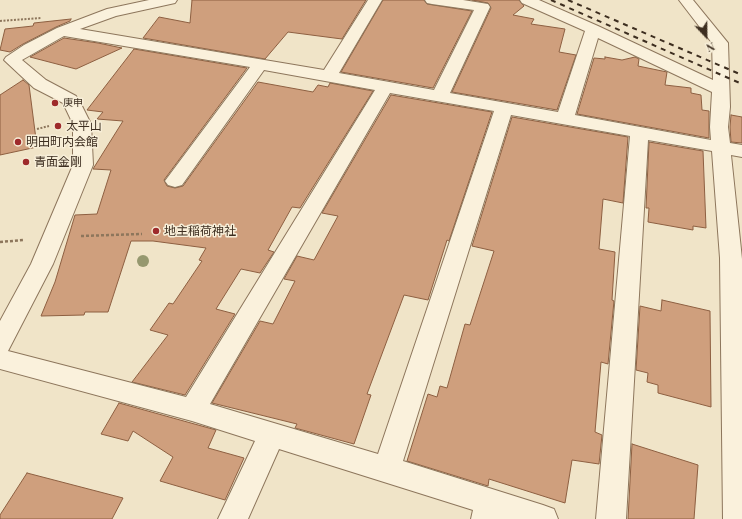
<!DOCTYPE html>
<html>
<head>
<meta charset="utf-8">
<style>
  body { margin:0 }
  #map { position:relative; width:742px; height:519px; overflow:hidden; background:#f0e4c8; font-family:"Playfair Display",serif }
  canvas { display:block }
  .north { position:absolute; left:686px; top:16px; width:40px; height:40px; -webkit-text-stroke:3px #f7eed8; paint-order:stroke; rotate:158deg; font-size:11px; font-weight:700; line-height:16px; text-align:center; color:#3d2e20 }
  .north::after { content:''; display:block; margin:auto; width:14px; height:18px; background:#3d2e20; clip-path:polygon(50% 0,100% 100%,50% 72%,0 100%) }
</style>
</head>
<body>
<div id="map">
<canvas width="742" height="519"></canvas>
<div class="north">N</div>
</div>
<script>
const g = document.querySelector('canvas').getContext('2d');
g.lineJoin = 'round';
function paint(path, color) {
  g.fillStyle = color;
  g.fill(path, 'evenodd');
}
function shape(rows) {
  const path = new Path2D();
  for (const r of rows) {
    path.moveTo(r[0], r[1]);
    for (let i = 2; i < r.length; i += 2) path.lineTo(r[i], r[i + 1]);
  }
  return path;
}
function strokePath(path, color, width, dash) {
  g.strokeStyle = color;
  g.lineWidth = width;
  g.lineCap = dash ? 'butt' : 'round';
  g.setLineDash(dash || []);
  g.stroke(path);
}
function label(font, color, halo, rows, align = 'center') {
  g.font = font + ' "Playfair Display","Noto Sans JP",serif';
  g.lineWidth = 3;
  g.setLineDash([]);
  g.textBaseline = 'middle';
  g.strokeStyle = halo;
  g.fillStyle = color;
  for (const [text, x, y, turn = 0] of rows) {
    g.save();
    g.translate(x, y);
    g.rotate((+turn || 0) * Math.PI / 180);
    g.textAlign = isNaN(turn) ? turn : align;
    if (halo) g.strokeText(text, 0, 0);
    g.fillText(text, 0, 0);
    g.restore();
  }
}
const building = shape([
  [192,0,366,0,342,39,288,32,265,59,143,38,159,17,190,23,192,0],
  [383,0,424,0,427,4,472,11,433,88,341,72,383,0],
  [472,0,519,0,524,6,513,15,534,19,531,24,565,29,559,52,576,55,557,110,452,92,491,8,488,3,472,0],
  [71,19,70,21,56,27,23,44,10,52,0,50,5,29,33,26,34,23,71,19],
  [64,38,98,43,122,48,76,69,30,57,64,38],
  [134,49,247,68,164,180,167,186,175,188,183,186,258,82,313,92,318,85,328,87,330,83,373,91,300,208,292,207,268,250,274,252,260,273,241,269,216,309,235,314,185,395,132,382,168,335,150,330,169,303,173,304,202,261,199,260,206,248,153,241,131,241,108,312,85,312,84,315,41,316,55,282,75,215,97,214,111,170,93,169,123,121,97,119,103,112,87,110,134,49],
  [605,57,622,60,635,57,639,59,638,66,667,72,665,85,691,88,691,93,701,95,702,110,709,111,709,138,577,114,594,58,605,59,605,57],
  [23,80,29,85,37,147,0,155,0,95,23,80],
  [391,95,492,112,449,241,447,240,428,300,404,295,367,394,371,395,354,444,295,428,297,424,212,403,260,321,273,324,295,281,284,279,297,256,314,260,338,216,322,213,391,95],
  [731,115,742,117,742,143,731,142,730,127,731,115],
  [512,117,628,137,623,203,603,199,599,249,615,252,612,300,614,301,608,364,601,362,595,432,602,435,599,464,572,460,565,503,489,479,488,486,407,461,428,394,437,397,440,386,447,388,465,324,470,325,494,251,472,246,512,117],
  [649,142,703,151,706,228,693,226,693,230,648,222,649,208,646,208,649,142],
  [662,300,710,311,711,407,658,393,658,385,647,382,648,373,636,370,640,306,661,311,662,300],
  [119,403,216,430,208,448,244,458,225,500,160,481,173,457,133,431,128,441,101,434,119,403],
  [632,444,698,465,694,519,628,519,632,444],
  [27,473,123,498,112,519,0,519,0,515,27,473]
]);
const pathFar1 = shape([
  [0,21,41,18],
  [37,129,49,126]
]);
const path = shape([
  [81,236,142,234],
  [0,242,24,240]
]);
const minor = shape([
  [149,0,177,0,175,3,116,16,80,29,324,70,368,0,382,0,339,73,434,90,474,10,432,4,427,3,425,0,463,0,488,4,490,7,450,93,558,112,585,31,522,3,520,0,539,0,598,26,713,80,712,43,679,0,693,0,728,43,730,107,728,127,730,143,742,145,742,157,731,155,742,259,742,519,723,519,720,258,712,151,648,140,626,519,596,519,630,136,511,115,403,461,543,505,554,509,558,519,471,519,473,510,279,449,248,519,218,519,255,441,192,421,0,369,0,321,31,264,73,165,73,124,63,103,34,88,4,60,6,57,24,45,57,28,107,9,149,0],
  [64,36,250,67,165,181,168,185,175,187,182,185,264,70,375,90,186,397,8,351,53,264,93,165,91,124,79,100,76,96,46,80,22,60,64,36],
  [598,38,712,92,710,127,711,140,575,115,598,38],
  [390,93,494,111,378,454,210,404,390,93]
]);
const rail = shape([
  [551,0,742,84],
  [568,0,742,75]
]);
const trees = [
  [143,261]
];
const markers = [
  [55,103,4,"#9e2a2b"],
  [58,126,4,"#9e2a2b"],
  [18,142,4,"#9e2a2b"],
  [26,162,4,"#9e2a2b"],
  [156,231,4,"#9e2a2b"]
];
const farPoinames = [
  ["庚申",63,103]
];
const poiNames = [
  ["太平山",66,126],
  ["明田町内会館",26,142],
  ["青面金剛",34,162],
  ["地主稲荷神社",164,231]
];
paint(building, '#cf9f7d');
strokePath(building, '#8d5f41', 1);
strokePath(minor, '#8d765c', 2);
strokePath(pathFar1, '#8d765c', 2, [2, 1.5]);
strokePath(path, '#8d765c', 2.5, [3, 2]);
paint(minor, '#faf1dc');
strokePath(rail, '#3d2e20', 2, [5, 5]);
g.fillStyle = '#96986f';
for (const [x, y] of trees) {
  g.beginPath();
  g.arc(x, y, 6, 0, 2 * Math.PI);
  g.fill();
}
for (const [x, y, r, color] of markers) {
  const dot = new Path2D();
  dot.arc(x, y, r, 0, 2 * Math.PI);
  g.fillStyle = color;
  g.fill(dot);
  strokePath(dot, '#f7eed8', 1.5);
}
label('10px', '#3d2e20', '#f7eed8', farPoinames, 'left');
label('12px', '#3d2e20', '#f7eed8', poiNames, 'left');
</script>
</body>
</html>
